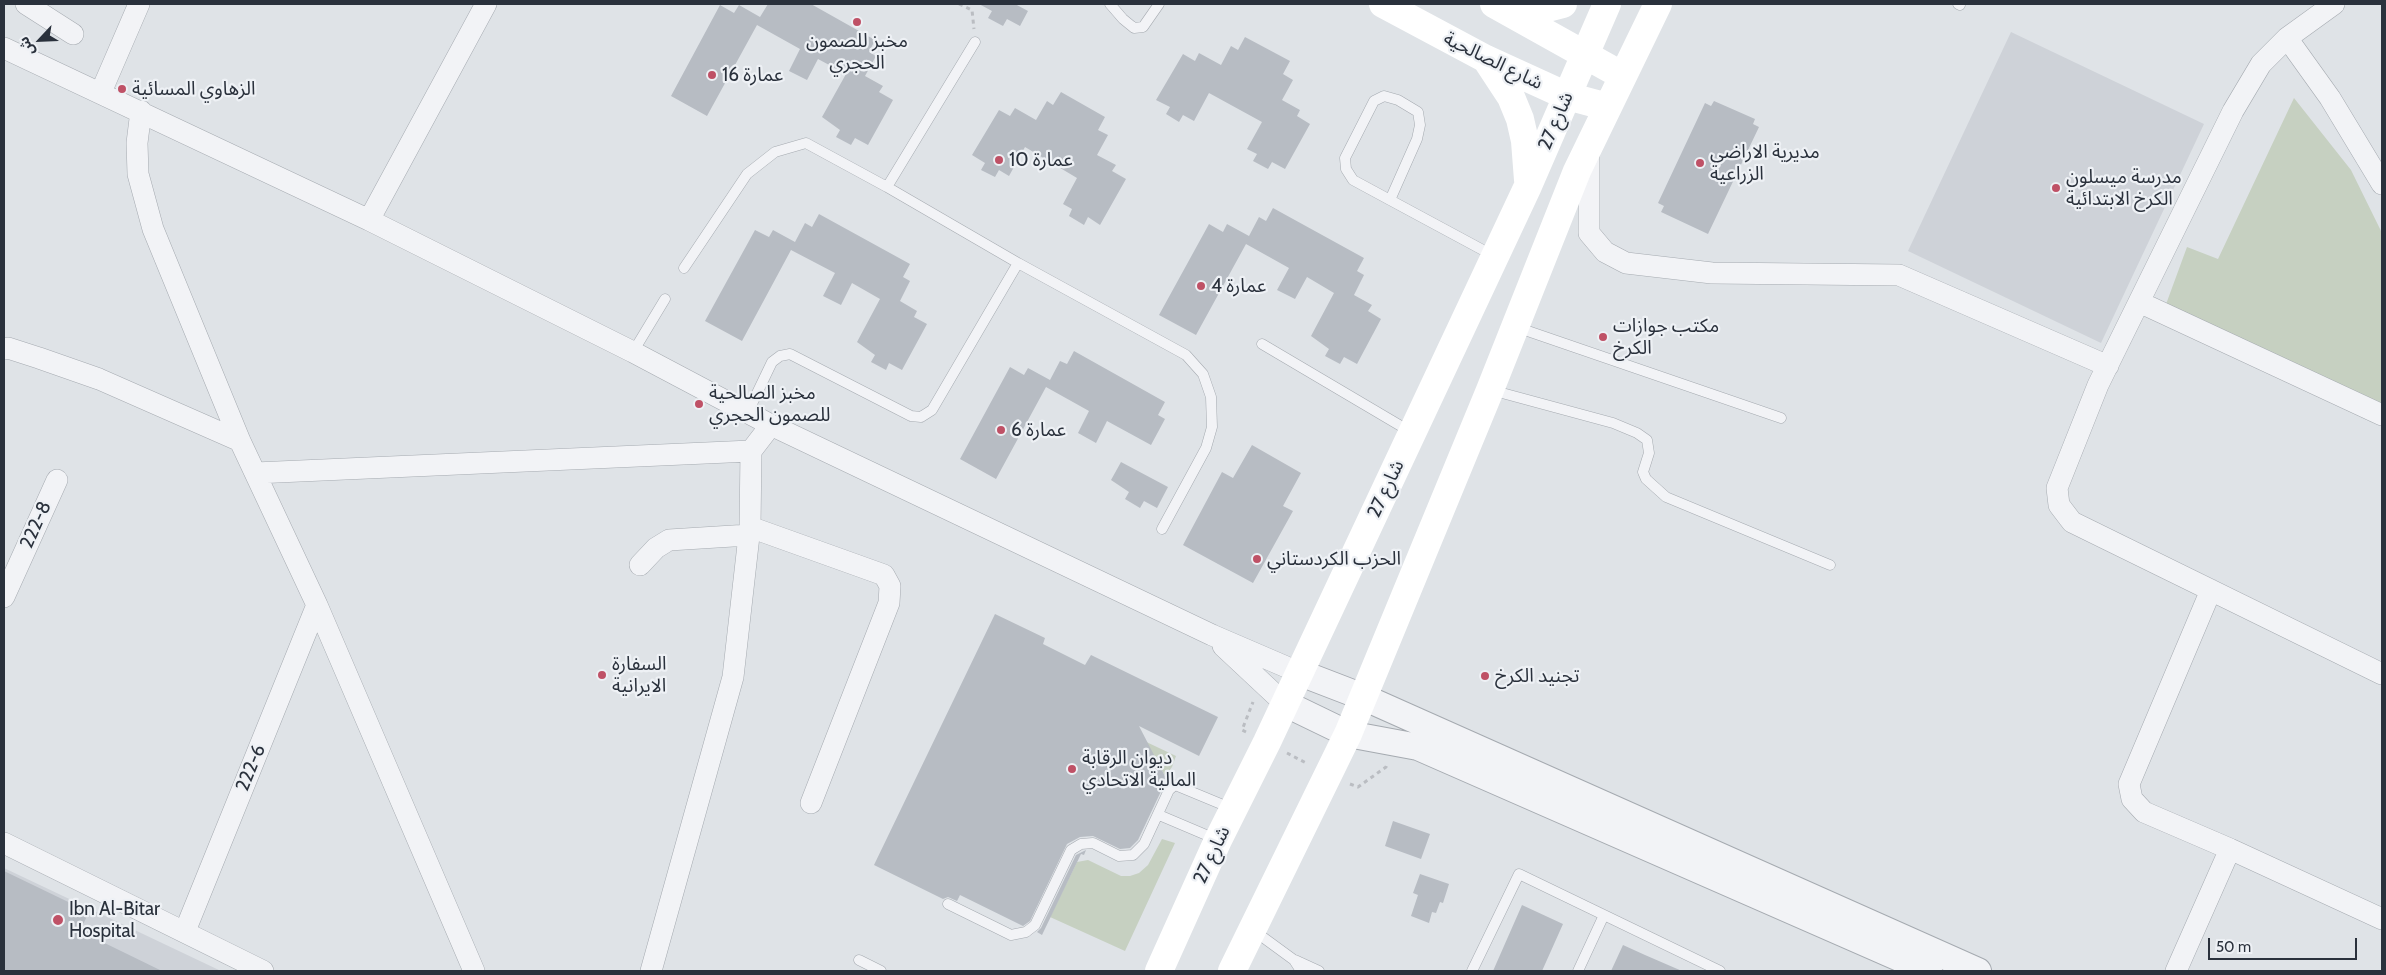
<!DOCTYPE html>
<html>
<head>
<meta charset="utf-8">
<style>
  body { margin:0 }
  #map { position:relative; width:2386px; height:975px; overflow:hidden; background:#dfe3e7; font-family:Cabin,"Noto Sans Arabic",sans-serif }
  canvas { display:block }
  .frame { position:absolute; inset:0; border:5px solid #2a313c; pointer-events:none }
  .north { position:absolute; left:15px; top:15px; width:50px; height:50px; -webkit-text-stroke:4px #eef1f5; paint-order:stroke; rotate:245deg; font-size:14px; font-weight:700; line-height:20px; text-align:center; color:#2a313c }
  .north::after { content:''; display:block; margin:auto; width:18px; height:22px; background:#2a313c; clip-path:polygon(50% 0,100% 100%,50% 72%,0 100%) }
  .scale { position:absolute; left:2208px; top:938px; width:149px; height:22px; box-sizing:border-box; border:2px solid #2a313c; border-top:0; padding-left:6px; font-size:15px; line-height:18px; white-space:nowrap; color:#2a313c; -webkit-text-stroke:4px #eef1f5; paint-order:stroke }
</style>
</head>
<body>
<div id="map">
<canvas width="2386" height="975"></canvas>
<div class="frame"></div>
<div class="north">ش</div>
<div class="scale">50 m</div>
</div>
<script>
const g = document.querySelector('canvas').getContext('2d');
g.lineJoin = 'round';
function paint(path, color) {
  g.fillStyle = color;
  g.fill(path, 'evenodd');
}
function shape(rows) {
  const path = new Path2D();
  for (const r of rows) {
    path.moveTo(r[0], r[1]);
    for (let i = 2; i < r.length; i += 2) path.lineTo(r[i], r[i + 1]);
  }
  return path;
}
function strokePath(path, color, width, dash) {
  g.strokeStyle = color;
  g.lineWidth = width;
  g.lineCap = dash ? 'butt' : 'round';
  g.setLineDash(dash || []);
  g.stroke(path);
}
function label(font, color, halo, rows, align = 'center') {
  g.font = font + ' Cabin,"Noto Sans Arabic",sans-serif';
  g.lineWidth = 4.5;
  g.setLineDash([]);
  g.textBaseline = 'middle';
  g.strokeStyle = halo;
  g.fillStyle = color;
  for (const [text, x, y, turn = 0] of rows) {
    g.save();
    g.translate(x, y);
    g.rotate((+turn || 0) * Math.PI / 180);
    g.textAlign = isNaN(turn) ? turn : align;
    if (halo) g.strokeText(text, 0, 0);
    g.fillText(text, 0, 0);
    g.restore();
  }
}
const built = shape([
  [2011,32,2204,124,2101,343,1908,251],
  [4,868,221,971,4,971]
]);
const green = shape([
  [2294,98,2351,170,2382,233,2382,407,2165,307,2187,247,2218,259],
  [1140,739,1176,756,1172,767,1165,776,1158,763,1145,751],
  [1162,839,1175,843,1125,951,1050,917,1077,862,1088,860,1121,876,1130,876,1139,873,1148,865]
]);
const building = shape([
  [768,4,811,4,875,40,869,52,876,56,865,76,883,86,879,92,893,100,868,145,855,138,851,145,836,137,840,130,822,117,846,74,818,59,807,80,789,71,800,49,757,25,707,116,671,96,720,5,734,13,739,5,760,17],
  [979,4,1015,4,1028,11,1020,26,1007,19,1003,26,988,18,992,11],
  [1245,37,1290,61,1283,74,1293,80,1282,100,1300,110,1297,116,1310,124,1285,169,1272,162,1268,169,1253,161,1257,154,1247,149,1262,122,1209,93,1194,121,1183,115,1179,122,1166,114,1170,107,1156,100,1183,54,1195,61,1199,53,1221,65,1231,46,1238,50],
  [1061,92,1105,117,1098,130,1108,135,1097,155,1116,165,1112,171,1126,179,1100,225,1088,217,1084,225,1069,216,1072,209,1063,204,1077,178,1025,147,1009,176,999,170,995,177,981,170,985,163,972,155,999,110,1010,116,1015,108,1036,120,1047,101,1053,105],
  [1714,101,1755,119,1753,124,1759,127,1708,234,1661,212,1664,206,1658,203,1705,103,1711,106],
  [1273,208,1364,258,1357,271,1364,275,1354,295,1372,305,1368,311,1381,319,1357,364,1344,357,1340,364,1325,356,1329,349,1311,336,1334,293,1307,277,1295,299,1277,290,1289,268,1246,244,1196,335,1159,315,1209,224,1223,232,1227,224,1249,236,1259,217,1266,221],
  [819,214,910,264,903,277,910,281,900,301,917,311,914,317,927,324,902,370,889,363,886,370,871,362,875,355,857,342,880,299,852,283,841,305,823,296,835,273,791,250,742,341,705,321,755,230,769,237,773,230,795,242,805,223,812,227],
  [1074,351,1165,402,1158,415,1165,419,1151,445,1107,421,1096,443,1078,433,1089,411,1046,387,996,479,960,459,1010,367,1024,375,1028,368,1050,380,1060,361,1067,364],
  [1252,445,1301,473,1283,506,1293,511,1253,583,1183,545,1222,472,1233,478],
  [1121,462,1168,487,1157,508,1144,501,1140,508,1125,499,1129,492,1111,480],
  [995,614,1045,638,1043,644,1085,665,1091,655,1218,717,1199,756,1139,726,1168,782,1163,787,1138,840,1130,848,1120,849,1093,836,1080,837,1067,844,1030,921,1023,926,960,895,957,901,948,897,943,899,874,865],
  [1393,821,1430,834,1421,859,1385,846],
  [1086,850,1084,855,1081,854,1042,935,1037,932,1041,928,1076,855],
  [4,871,89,912,80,931,162,971,4,971],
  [1420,874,1449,884,1443,903,1440,902,1436,913,1432,912,1429,923,1411,916,1418,895,1413,893],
  [1522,905,1563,924,1542,971,1493,971],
  [1623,945,1645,955,1682,971,1611,971]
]);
const path = shape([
  [959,4,972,10,974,29],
  [1246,732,1242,730,1253,702],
  [1287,753,1308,764],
  [1350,784,1358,787,1386,767,1387,764]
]);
const service = shape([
  [1110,4,1123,19,1134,28,1143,27,1159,4],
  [1958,4,1960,5],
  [887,187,975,42],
  [1390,200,1417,139,1420,125,1418,112,1398,100,1384,96,1374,101,1345,158,1346,169,1353,180,1390,200,1494,256],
  [684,268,747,174,775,152,806,143,887,187,1018,263,1186,355,1203,374,1211,397,1212,427,1206,448,1162,529],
  [1516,327,1781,418],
  [1262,344,1411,432],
  [633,352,665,299],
  [1491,390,1613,423,1637,433,1647,440,1649,453,1643,472,1646,479,1666,497,1830,565],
  [748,412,772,362,780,356,790,354,911,416,921,417,932,410,1018,263],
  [1159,815,1218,840],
  [948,904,1011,935,1026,932,1035,925,1071,850,1081,844,1093,843,1119,856,1133,855,1144,844,1169,790,1175,785,1233,809],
  [1253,930,1294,960,1301,971],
  [859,960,881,971],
  [1295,960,1319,971],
  [1472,971,1519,874,1720,971],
  [1578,971,1604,915]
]);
const minor = shape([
  [26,4,73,34],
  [2334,4,2287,38,2261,64,2233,111,2098,385,2057,488,2059,505,2072,522,2382,674],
  [2287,38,2330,98,2382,184],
  [4,48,369,220,633,352,771,425,1212,635,1298,672],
  [101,92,139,4],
  [141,111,137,143,138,174,153,229,240,441,317,605,474,971],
  [1589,151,1589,233,1605,252,1626,263,1712,273,1899,275,2108,366],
  [369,220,486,4],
  [2139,302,2382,415],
  [4,349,8,348,39,358,99,379,240,441],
  [255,473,751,451,771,425],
  [750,527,884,575,890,586,889,603,811,803],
  [640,565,656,548,669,540,749,535],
  [2211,590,2129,784,2132,799,2144,812,2230,849,2382,919],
  [4,597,57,480],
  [1223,646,1284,703],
  [4,843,263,971],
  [185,931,317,605],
  [651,971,733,677,750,527,751,451],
  [2176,971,2230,849]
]);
const tertiary = shape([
  [1298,672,1363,697,1978,971],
  [1284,703,1348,734,1418,747,1929,971]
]);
const secondary = shape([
  [1383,4,1486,59,1567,96,1608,107],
  [1494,4,1623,76],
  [1512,14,1536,11,1563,4],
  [1486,59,1511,97,1520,119,1525,141,1528,180],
  [1159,971,1218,840,1267,742,1528,186,1607,4],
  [1232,971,1348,734,1490,390,1577,171,1658,4]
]);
const markers = [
  [857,22,5,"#bf5166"],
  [712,75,5,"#bf5166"],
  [122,89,5,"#bf5166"],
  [999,160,5,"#bf5166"],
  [1700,163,5,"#bf5166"],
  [2056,188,5,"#bf5166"],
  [1201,286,5,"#bf5166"],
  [1603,337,5,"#bf5166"],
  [699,404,5,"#bf5166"],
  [1001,430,5,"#bf5166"],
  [1257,559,5,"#bf5166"],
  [602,675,5,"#bf5166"],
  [1485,676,5,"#bf5166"],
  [1072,769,5,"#bf5166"],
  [58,920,6,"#bf5166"]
];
const poiNames = [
  ["مخبز للصمون",857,41,"center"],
  ["الحجري",857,63,"center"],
  ["عمارة 16",722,75],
  ["الزهاوي المسائية",132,89],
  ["مديرية الاراضي",1710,152],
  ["الزراعية",1710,174],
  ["عمارة 10",1009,160],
  ["مدرسة ميسلون",2066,177],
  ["الكرخ الابتدائية",2066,199],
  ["عمارة 4",1211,286],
  ["مكتب جوازات",1613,326],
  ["الكرخ",1613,348],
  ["مخبز الصالحية",709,393],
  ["للصمون الحجري",709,415],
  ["عمارة 6",1011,430],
  ["الحزب الكردستاني",1267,559],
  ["السفارة",612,664],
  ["الايرانية",612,686],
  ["تجنيد الكرخ",1495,676],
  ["ديوان الرقابة",1082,758],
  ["المالية الاتحادي",1082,780],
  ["Ibn Al-Bitar",69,909],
  ["Hospital",69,931]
];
const streetNames = [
  ["شارع الصالحية",1493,61,26],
  ["شارع 27",1556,121,-67],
  ["شارع 27",1386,489,-65],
  ["222-8",36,525,-66],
  ["222-6",251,768,-68],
  ["شارع 27",1212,855,-65]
];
paint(built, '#ced2d8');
paint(green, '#c6d0c1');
paint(building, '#b7bcc3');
strokePath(service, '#a5aab0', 11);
strokePath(minor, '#a5aab0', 22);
strokePath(tertiary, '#a5aab0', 28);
strokePath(path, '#babdc2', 3, [4, 4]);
strokePath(service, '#f2f3f6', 10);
strokePath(minor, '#f2f3f6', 21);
strokePath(tertiary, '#f2f3f6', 26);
strokePath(secondary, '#fff', 28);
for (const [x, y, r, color] of markers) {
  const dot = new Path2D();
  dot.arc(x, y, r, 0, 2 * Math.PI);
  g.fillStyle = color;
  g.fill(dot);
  strokePath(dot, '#eef1f5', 2);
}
label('19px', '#2a313c', '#eef1f5', poiNames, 'left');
label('19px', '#2a313c', '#eef1f5', streetNames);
</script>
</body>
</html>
